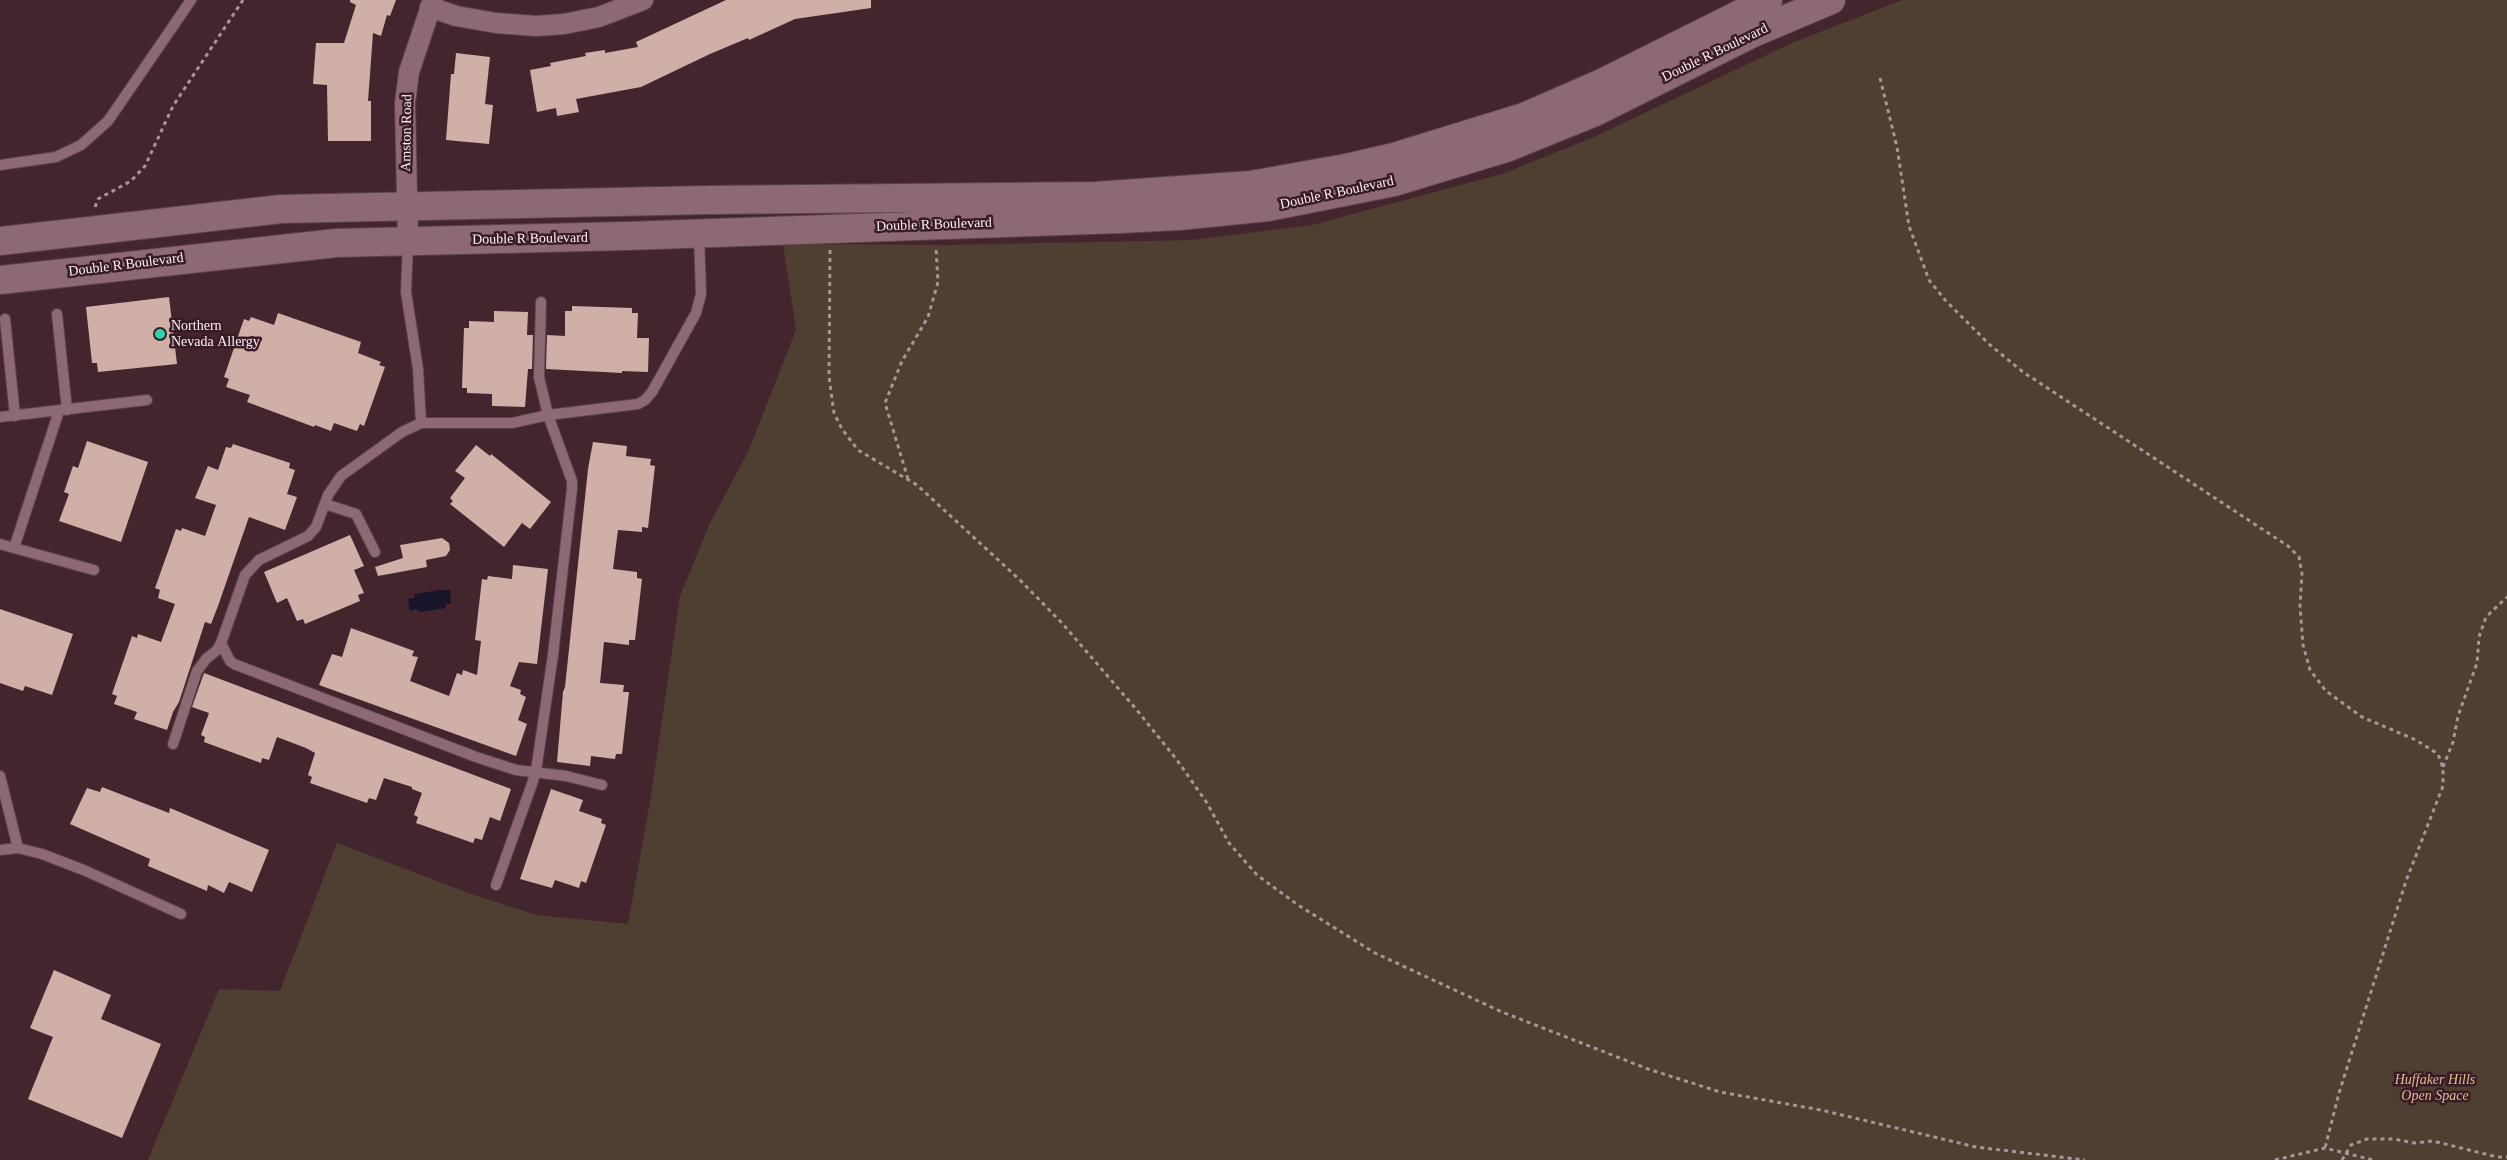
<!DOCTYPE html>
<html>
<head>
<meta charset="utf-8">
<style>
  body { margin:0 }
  canvas { display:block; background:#43252e }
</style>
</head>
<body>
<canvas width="2507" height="1160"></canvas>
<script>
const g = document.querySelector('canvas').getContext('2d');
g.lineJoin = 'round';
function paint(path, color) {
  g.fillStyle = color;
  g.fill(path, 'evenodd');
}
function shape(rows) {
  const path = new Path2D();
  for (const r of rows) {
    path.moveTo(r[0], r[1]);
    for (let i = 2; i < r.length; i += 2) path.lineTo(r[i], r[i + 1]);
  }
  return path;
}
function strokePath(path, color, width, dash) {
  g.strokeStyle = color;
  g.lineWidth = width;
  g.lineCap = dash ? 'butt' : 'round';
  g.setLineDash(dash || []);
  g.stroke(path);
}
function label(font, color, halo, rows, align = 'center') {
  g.font = font + ' "Times New Roman",serif';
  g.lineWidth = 5;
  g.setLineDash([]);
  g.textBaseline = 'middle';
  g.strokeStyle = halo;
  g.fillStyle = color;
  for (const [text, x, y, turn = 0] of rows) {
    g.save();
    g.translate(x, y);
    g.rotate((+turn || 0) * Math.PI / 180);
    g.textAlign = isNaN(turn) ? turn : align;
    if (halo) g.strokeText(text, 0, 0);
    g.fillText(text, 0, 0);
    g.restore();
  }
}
const green = shape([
  [1902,0,2507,0,2507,1160,148,1160,219,989,280,991,337,843,471,894,536,915,628,924,651,796,680,596,710,523,748,452,796,330,783,244,946,245,1192,240,1312,225,1502,174,1594,137,1792,43]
]);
const water = shape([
  [440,590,450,590,451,604,446,604,446,608,420,612,416,609,410,611,408,599,414,598,415,594]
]);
const building = shape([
  [350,0,396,0,390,16,387,15,381,36,373,33,368,101,371,101,371,141,328,141,327,85,313,84,316,43,344,43,356,5,350,2],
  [726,0,871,0,871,8,795,19,749,40,748,38,710,54,641,87,576,99,579,112,557,116,556,108,537,112,530,70,551,66,550,63,586,56,585,53,605,50,605,53,638,47,636,42],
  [456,53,490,57,485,104,493,105,489,144,446,140,451,74,454,74],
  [169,297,177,364,98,372,97,363,92,363,86,307],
  [572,306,632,308,632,313,638,313,637,338,649,338,648,372,622,371,622,373,546,369,547,335,565,336,565,311,572,311],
  [494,311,528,312,527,335,533,335,532,369,528,369,525,407,492,406,492,394,467,393,467,388,462,388,464,328,469,328,469,321,494,322],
  [278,313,361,342,358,353,381,362,379,365,385,367,364,426,360,424,357,431,334,423,331,431,315,425,314,427,247,402,250,395,226,387,229,379,224,377,244,319,249,321,251,317,274,325],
  [87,441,148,462,121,542,59,521,69,494,64,492,73,466,78,468],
  [593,442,627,446,626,456,651,459,650,465,655,466,648,528,642,527,642,532,618,530,615,553,613,569,637,572,637,578,642,579,635,640,629,640,629,645,604,642,600,683,624,685,623,692,629,692,622,754,616,754,615,759,591,756,590,766,557,762,563,692,565,687,588,469],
  [233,444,290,463,289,468,295,470,287,494,297,497,285,530,249,517,218,606,211,624,205,622,179,702,173,712,167,730,134,719,137,712,114,704,117,696,112,694,132,636,137,638,138,634,161,642,175,604,158,598,160,590,155,588,176,529,181,531,182,528,205,536,216,505,195,498,208,466,218,470,226,447,231,448],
  [476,445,490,456,491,454,551,502,530,529,522,523,504,547,450,504,453,501,450,498,465,478,455,471],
  [350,535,364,566,354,570,364,593,358,595,360,601,305,624,303,619,297,621,287,598,277,603,264,572],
  [442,538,449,543,450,550,446,556,426,560,427,567,378,576,375,567,403,558,400,545],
  [513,565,548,569,537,664,519,662,510,686,521,690,520,694,526,697,518,720,527,724,516,756,319,685,332,654,342,657,351,628,414,651,412,656,418,657,410,681,449,696,457,673,462,675,463,670,477,675,481,641,475,640,482,579,487,580,488,576,512,579],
  [0,609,73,634,52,695,25,686,23,691,0,683],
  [204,673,511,789,500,821,490,817,482,840,475,838,473,843,416,823,418,817,414,815,422,793,412,789,412,787,384,778,376,800,369,798,367,803,310,783,312,777,308,775,315,753,306,748,277,737,269,760,262,758,261,763,204,742,205,737,201,735,209,713,192,707],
  [102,787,169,813,170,808,269,850,252,892,229,882,224,893,208,885,207,891,148,866,150,859,70,824,87,788,100,792],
  [551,789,583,800,579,811,602,819,601,823,606,825,586,883,581,881,579,888,555,880,552,888,520,879],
  [54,970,111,995,101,1019,161,1044,122,1138,28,1099,53,1037,30,1028]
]);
const path = shape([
  [1880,78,1897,147,1909,226,1929,280,1945,300,1990,345,2023,372,2288,546,2299,557,2302,574,2300,606,2303,645,2310,670,2326,691,2362,717,2416,740,2438,754,2443,768,2443,786,2406,881,2339,1093,2325,1148],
  [95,207,98,199,131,181,145,166,173,106,243,0],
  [830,250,829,377,834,413,842,429,858,450,917,485,1020,580,1061,622,1136,709,1177,760,1207,803,1229,843,1257,875,1298,905,1375,953,1502,1012,1648,1069,1720,1092,1821,1110,1976,1147,2085,1160],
  [908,479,885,403,902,361,928,317,938,282,936,248],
  [2443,767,2453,742,2458,716,2477,663,2479,637,2486,617,2507,597],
  [2275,1160,2325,1148,2373,1160],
  [2342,1160,2351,1145,2367,1139,2394,1139,2414,1143,2433,1141,2497,1157,2507,1157]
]);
const service = shape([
  [0,165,56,157,81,145,108,121,191,0],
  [408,242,406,292,418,369,421,423],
  [541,302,539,377,548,415,638,404,645,400,652,392,696,313,701,294,699,235],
  [57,314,67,410],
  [5,319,15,416],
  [0,417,147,400],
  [325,504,356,514,375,552],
  [0,544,14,548,59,411],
  [14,548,94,570],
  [221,643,230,661,234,664,476,757,516,770,566,776,602,785],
  [173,744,197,671,206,659,217,650,221,643,245,575,259,560,308,536,316,527,328,495,341,476,402,432,421,423,512,423,548,415,572,481,572,489,553,655,537,764,533,781,496,885],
  [0,776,18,848],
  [0,850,18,848,42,854,86,871,181,914]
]);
const minor = shape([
  [430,7,456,16,496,23,536,26,564,24,599,17,643,0],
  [408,241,405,103,409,72,433,0]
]);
const secondary = shape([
  [0,241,281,209,709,200,1095,196,1251,185,1346,168,1394,157,1524,117,1604,82,1768,0],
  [0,280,336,243,626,236,1120,219,1179,216,1268,207,1394,182,1506,148,1595,112,1753,33,1831,0]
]);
const markers = [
  [160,334,6,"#29d5ac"]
];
const streetNames = [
  ["Double R Boulevard",1715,53,-26],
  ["Amston Road",407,133,-89],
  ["Double R Boulevard",1337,193,-12],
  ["Double R Boulevard",934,225,-2],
  ["Double R Boulevard",530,239,-1],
  ["Double R Boulevard",126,265,-7]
];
const poiNames = [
  ["Northern",171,326],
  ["Nevada Allergy",171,342]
];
const parkNames = [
  ["Huffaker Hills",2435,1080],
  ["Open Space",2435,1096]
];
paint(green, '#4e3f30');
paint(water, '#18152a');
paint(building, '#d0afa7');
strokePath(service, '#5b434c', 12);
strokePath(minor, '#5b434c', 22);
strokePath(secondary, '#5b434c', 30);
strokePath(path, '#a9949a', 3, [4, 4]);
strokePath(service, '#8d6974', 10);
strokePath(minor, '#8d6974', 20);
strokePath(secondary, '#8d6974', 28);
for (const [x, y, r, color] of markers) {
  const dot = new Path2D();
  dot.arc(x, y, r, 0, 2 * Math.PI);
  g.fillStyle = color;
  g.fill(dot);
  strokePath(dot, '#381b25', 2);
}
label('14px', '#fdf0f4', '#381b25', streetNames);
label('14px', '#fdf0f4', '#381b25', poiNames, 'left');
label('italic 14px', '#e1bb91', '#381b25', parkNames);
</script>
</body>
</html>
